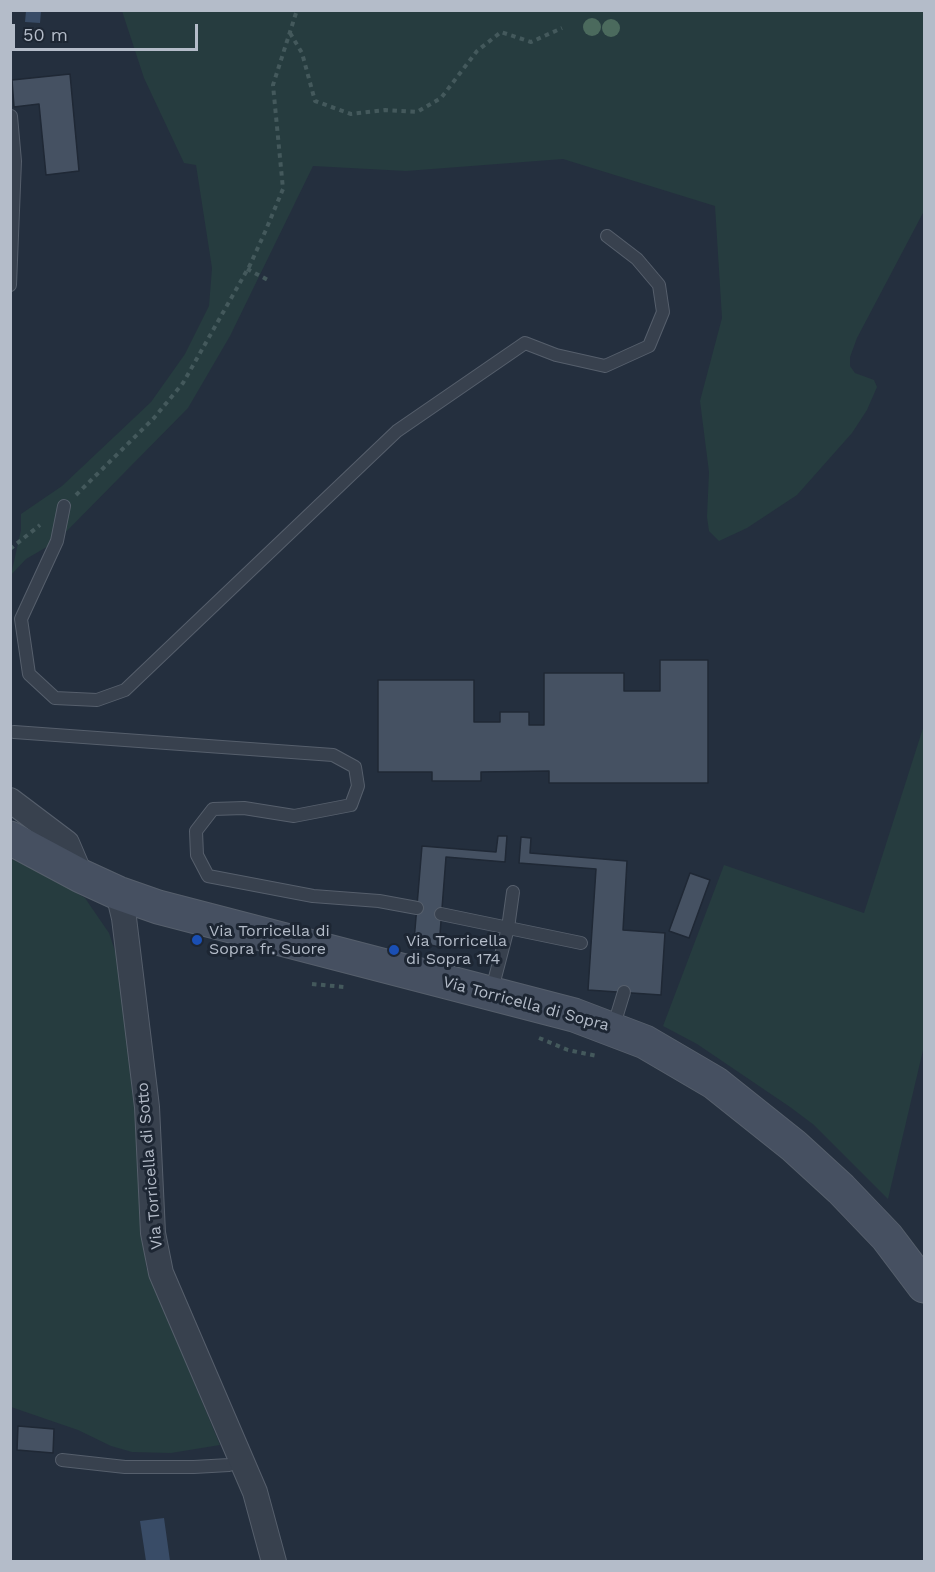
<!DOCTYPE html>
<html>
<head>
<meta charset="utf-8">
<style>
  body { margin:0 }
  #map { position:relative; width:935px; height:1572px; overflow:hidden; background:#242f3e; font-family:"Work Sans",sans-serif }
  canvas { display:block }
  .frame { position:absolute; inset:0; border:12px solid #b4bcc9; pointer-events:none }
  .scale { position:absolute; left:12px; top:24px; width:186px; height:27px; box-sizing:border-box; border:3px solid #b4bcc9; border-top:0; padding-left:8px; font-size:18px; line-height:21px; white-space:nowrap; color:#b4bcc9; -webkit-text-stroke:4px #1d2633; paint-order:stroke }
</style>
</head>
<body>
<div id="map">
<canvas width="935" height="1572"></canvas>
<div class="frame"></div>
<div class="scale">50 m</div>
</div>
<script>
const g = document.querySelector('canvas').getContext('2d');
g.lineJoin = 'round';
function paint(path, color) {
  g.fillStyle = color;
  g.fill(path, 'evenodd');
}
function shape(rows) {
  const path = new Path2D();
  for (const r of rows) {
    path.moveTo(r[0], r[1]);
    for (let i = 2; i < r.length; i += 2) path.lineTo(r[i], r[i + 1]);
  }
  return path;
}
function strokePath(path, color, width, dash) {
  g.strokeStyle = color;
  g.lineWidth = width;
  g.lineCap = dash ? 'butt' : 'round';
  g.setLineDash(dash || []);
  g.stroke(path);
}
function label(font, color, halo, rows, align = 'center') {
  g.font = font + ' "Work Sans",sans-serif';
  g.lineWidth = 6;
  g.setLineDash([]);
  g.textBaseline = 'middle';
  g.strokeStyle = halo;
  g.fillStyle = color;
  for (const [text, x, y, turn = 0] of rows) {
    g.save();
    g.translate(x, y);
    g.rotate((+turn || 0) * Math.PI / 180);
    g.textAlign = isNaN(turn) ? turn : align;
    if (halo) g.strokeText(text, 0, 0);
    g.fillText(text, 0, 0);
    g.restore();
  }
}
const green = shape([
  [122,11,924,11,924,211,857,338,850,357,850,366,855,373,874,380,877,387,867,410,852,433,797,495,747,528,719,541,709,531,707,517,709,472,700,401,722,318,715,206,563,159,406,171,313,166,230,336,188,408,57,541,26,559,11,575,21,530,21,514,62,486,151,402,185,354,209,306,212,268,196,165,184,163,144,78],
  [924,725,924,1046,888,1199,814,1125,790,1107,697,1044,663,1026,724,865,864,913],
  [11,859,42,872,85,898,109,933,118,960,137,1108,146,1267,220,1445,171,1453,132,1452,111,1446,78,1430,11,1407]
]);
const water = shape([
  [26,11,41,11,40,23,25,22],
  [164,1518,170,1561,146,1561,140,1521]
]);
const building = shape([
  [70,74,79,171,46,175,39,104,14,107,12,80,70,74],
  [660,660,708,660,708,783,549,783,549,771,481,772,481,781,432,781,432,772,378,772,378,680,474,680,474,722,500,722,500,712,529,712,529,725,544,725,544,673,624,673,624,691,660,691,660,660],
  [498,836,507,836,505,862,446,857,439,947,414,941,422,846,496,852,498,836],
  [521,837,531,838,530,853,627,861,623,930,665,933,661,995,588,990,596,869,519,863,521,837],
  [690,873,710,880,689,938,669,931,690,873],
  [18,1426,54,1429,53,1453,17,1450,18,1426]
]);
const path = shape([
  [290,33,302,53,315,101,351,114,385,110,417,112,441,98,477,51,501,32,531,42,562,28],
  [247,269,270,281],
  [76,495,154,418,183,383,250,265,265,232,283,189,273,85,297,10],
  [10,549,40,525],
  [312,984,344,987],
  [539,1038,568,1050,597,1056]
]);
const lane = shape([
  [10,285,15,161,11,116],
  [64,506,57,541,21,619,29,674,55,698,97,700,125,690,397,431,525,343,556,355,605,366,649,346,663,312,659,285,637,259,607,236],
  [14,732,333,755,355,767,358,786,351,805,294,816,244,808,213,809,196,831,197,855,208,876,313,896,379,901,417,908],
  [441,914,581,943],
  [491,993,508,928,513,892],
  [613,1028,624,992],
  [62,1460,125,1467,194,1467,229,1465,241,1460]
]);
const street = shape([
  [10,800,67,843,81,876],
  [118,893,124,918,147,1107,153,1233,161,1273,255,1492,274,1562]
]);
const secondary = shape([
  [10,838,81,876,118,893,158,907,574,1015,645,1042,715,1083,794,1146,841,1189,887,1237,924,1286]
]);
const trees = [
  [592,27],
  [611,28]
];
const markers = [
  [197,940,6,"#1a4fb4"],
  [394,950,6,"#1a4fb4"]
];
const poiNames = [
  ["Via Torricella di",209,931],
  ["Sopra fr. Suore",209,949],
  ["Via Torricella",406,941],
  ["di Sopra 174",406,959]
];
const streetNames = [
  ["Via Torricella di Sopra",526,1004,15],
  ["Via Torricella di Sotto",150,1166,-95]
];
paint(green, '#263c3f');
paint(water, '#394c67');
paint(building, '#455162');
strokePath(building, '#1f2835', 1.5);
strokePath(lane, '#565f6c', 14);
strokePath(street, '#565f6c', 26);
strokePath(secondary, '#565f6c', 35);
strokePath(path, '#44595c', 4, [4.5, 4.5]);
strokePath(lane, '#38414e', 12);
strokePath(street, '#38414e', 24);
strokePath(secondary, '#465061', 33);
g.fillStyle = '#4b6a5d';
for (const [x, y] of trees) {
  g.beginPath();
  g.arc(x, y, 9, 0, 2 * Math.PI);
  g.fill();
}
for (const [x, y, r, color] of markers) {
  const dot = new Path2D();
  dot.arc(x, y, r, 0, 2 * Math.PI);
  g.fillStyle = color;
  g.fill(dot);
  strokePath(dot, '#1d2633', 2);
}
label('16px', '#b4bcc9', '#1d2633', poiNames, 'left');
label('16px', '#b4bcc9', '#1d2633', streetNames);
</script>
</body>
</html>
